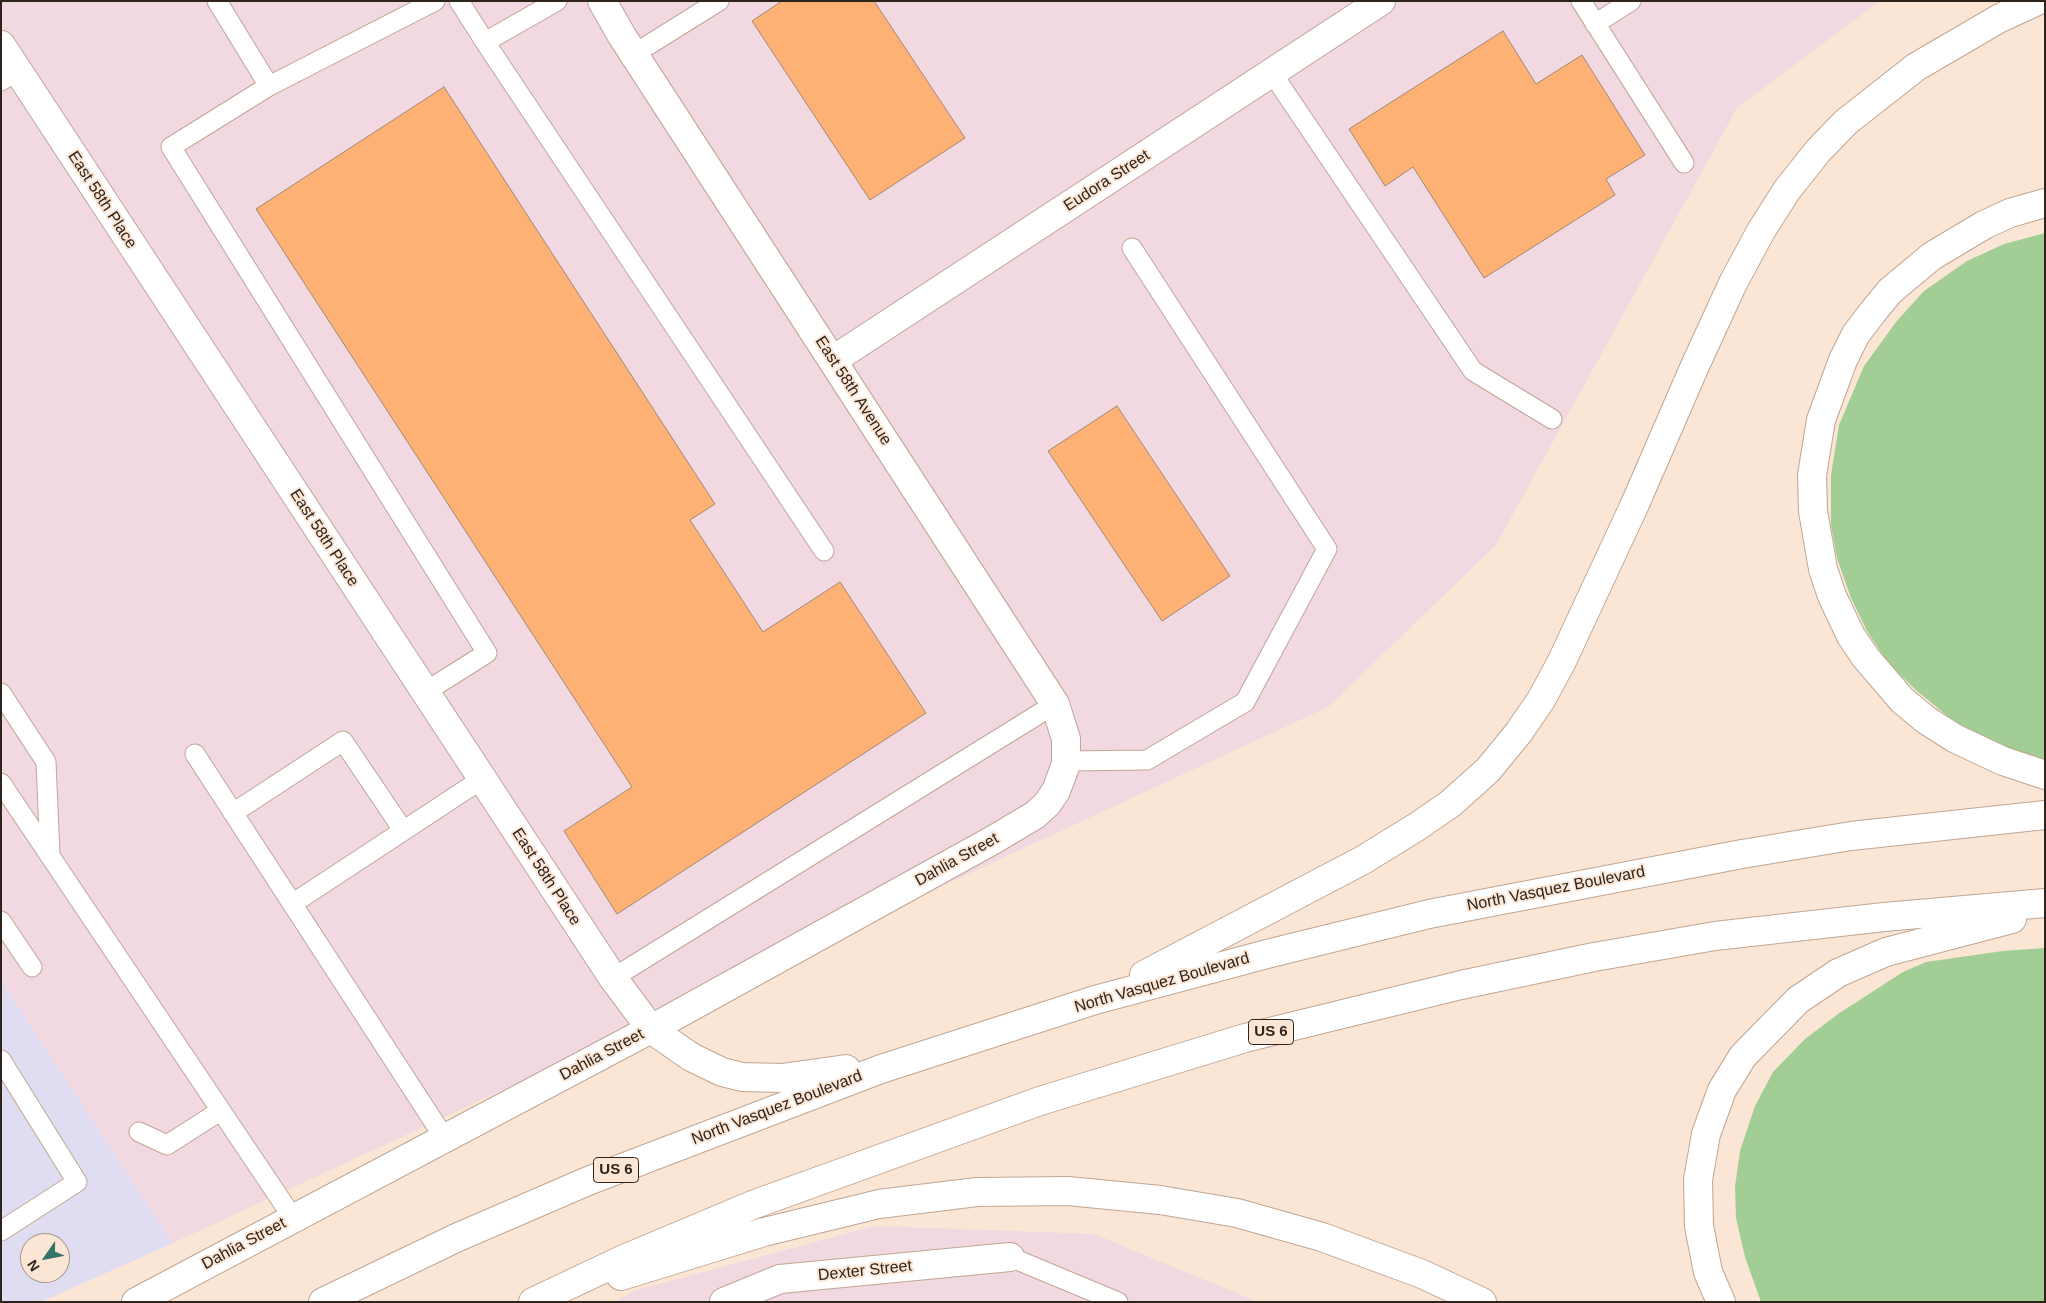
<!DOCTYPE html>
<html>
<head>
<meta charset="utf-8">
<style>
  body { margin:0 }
  #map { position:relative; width:2046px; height:1303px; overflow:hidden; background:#fbe5d5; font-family:Helvetica,sans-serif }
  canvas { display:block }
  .frame { position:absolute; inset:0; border:2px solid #2e241c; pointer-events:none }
  .north { position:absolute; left:20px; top:1233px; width:50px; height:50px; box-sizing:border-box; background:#fbe5d5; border:1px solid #a9988b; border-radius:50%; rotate:237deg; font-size:14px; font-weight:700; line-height:20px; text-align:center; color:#2e241c }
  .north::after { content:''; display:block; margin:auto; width:18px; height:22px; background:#327568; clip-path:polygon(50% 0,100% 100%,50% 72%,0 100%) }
</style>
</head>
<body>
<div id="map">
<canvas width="2046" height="1303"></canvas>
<div class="frame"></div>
<div class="north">N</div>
</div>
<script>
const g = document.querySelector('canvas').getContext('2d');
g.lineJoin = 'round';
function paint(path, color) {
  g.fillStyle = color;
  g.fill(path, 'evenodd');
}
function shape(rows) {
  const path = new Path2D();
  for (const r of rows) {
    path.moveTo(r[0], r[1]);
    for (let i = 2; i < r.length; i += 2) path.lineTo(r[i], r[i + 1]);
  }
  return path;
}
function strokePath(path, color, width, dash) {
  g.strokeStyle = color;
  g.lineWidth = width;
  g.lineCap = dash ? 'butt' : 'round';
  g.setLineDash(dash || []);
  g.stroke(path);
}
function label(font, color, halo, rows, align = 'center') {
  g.font = font + ' Helvetica,sans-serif';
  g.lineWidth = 4;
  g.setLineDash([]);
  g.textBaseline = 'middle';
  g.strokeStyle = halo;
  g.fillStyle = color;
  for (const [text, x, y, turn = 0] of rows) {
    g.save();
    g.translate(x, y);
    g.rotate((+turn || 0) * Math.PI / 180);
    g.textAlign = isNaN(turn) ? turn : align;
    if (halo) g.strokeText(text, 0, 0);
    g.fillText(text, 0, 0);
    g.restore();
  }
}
const commercial = shape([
  [1,980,173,1243,41,1302,1,1302],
  [30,1243,60,1243,60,1273,30,1273]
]);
const industrial = shape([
  [1,1,1880,1,1737,108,1496,545,1328,707,173,1243,1,980],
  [874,1226,1094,1234,1258,1302,614,1302,637,1290]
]);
const green = shape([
  [2045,233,2045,762,1984,739,1950,718,1917,691,1888,663,1867,631,1851,598,1837,558,1831,525,1831,475,1839,425,1864,366,1896,322,1924,291,1967,261,2004,244],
  [2045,948,2045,1302,1761,1302,1745,1257,1736,1218,1735,1187,1740,1151,1755,1106,1773,1072,1805,1039,1838,1014,1903,972,1926,962,2003,951]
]);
const building = shape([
  [782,1,874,1,965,138,870,200,752,21,782,1],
  [1503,31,1536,84,1582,55,1645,155,1606,179,1615,195,1484,278,1413,167,1385,186,1349,129,1503,31],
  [444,87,715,504,690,520,763,632,840,582,926,713,617,914,564,831,632,787,256,209,444,87],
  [1117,406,1230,576,1162,621,1048,451,1117,406]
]);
const lane = shape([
  [217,1,269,86,435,1],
  [459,1,485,42],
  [557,1,485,42,824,551],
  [1581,1,1684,163],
  [1595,24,1631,1],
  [634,54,719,1],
  [1272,73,1473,371,1552,419],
  [1,81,18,70],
  [269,86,171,147,487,653,425,692],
  [1,693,46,762,50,855],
  [195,754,445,1139],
  [1066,761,1147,760,1245,702,1327,549,1132,248],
  [1,783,293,1218],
  [233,813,343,741,403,830],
  [292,904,482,779],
  [1,921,32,967],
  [613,978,1055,704],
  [1,1060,77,1182,1,1231],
  [139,1132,167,1145,220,1111],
  [1010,1257,1118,1302]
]);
const street = shape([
  [1,45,613,978,651,1029],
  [724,1302,780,1279,1010,1257]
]);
const secondary = shape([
  [833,360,1381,1],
  [136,1302,651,1029,993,840,1035,815,1047,804,1056,791,1066,764,1066,739,1055,704,622,36,602,1]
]);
const highway = shape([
  [2045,203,2010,213,1984,225,1932,256,1890,291,1872,313,1856,334,1843,360,1821,420,1812,475,1813,511,1823,569,1832,596,1851,636,1866,658,1902,700,1926,720,1956,739,2003,761,2045,775],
  [1144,975,1363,860,1418,826,1450,804,1488,770,1519,732,1541,700,1562,661,1635,504,1694,368,1733,283,1761,231,1787,190,1818,151,1846,122,1916,67,2000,18,2037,1],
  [651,1029,691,1057,722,1072,742,1077,782,1078,846,1069],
  [621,1276,764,1232,879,1204,977,1192,1068,1191,1160,1200,1237,1213,1322,1237,1422,1274,1482,1302],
  [323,1302,456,1238,588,1181,881,1069,1095,1000,1267,954,1429,914,1742,854,1851,836,2045,815],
  [533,1302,624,1259,755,1204,1040,1101,1245,1038,1461,985,1594,957,1715,936,1884,917,2045,903],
  [1721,1302,1708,1272,1699,1226,1698,1180,1706,1134,1722,1090,1743,1056,1798,1000,1838,973,1886,952,2012,919]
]);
const shields = [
  [1271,1032,45],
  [616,1170,45]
];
const shieldNames = [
  ["US 6",1271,1032],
  ["US 6",616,1170]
];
const streetNames = [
  ["Eudora Street",1107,181,-33],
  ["East 58th Place",102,200,57],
  ["East 58th Avenue",853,391,57],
  ["East 58th Place",324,538,57],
  ["Dahlia Street",957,860,-29],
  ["East 58th Place",546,877,57],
  ["North Vasquez Boulevard",1556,889,-11],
  ["North Vasquez Boulevard",1162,983,-16],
  ["Dahlia Street",602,1055,-28],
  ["North Vasquez Boulevard",777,1108,-21],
  ["Dahlia Street",244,1244,-28],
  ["Dexter Street",865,1271,-6]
];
paint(commercial, '#e0ddf2');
paint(industrial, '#f1d8e1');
paint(green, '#a2cd94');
paint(building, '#fdb174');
strokePath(building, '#a18976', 1);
strokePath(lane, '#c0a693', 21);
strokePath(street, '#c0a693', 30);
strokePath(secondary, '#c0a693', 30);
strokePath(highway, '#c0a693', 30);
strokePath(lane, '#fff', 19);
strokePath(street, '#fff', 28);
strokePath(secondary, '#fff', 28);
strokePath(highway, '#fff', 28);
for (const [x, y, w] of shields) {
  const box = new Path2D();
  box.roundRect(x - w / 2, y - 12.5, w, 25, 4);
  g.fillStyle = '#fbe5d5';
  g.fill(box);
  strokePath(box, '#2e241c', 1);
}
label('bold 15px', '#2e241c', null, shieldNames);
label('16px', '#2e241c', '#fbe5d5', streetNames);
</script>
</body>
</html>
